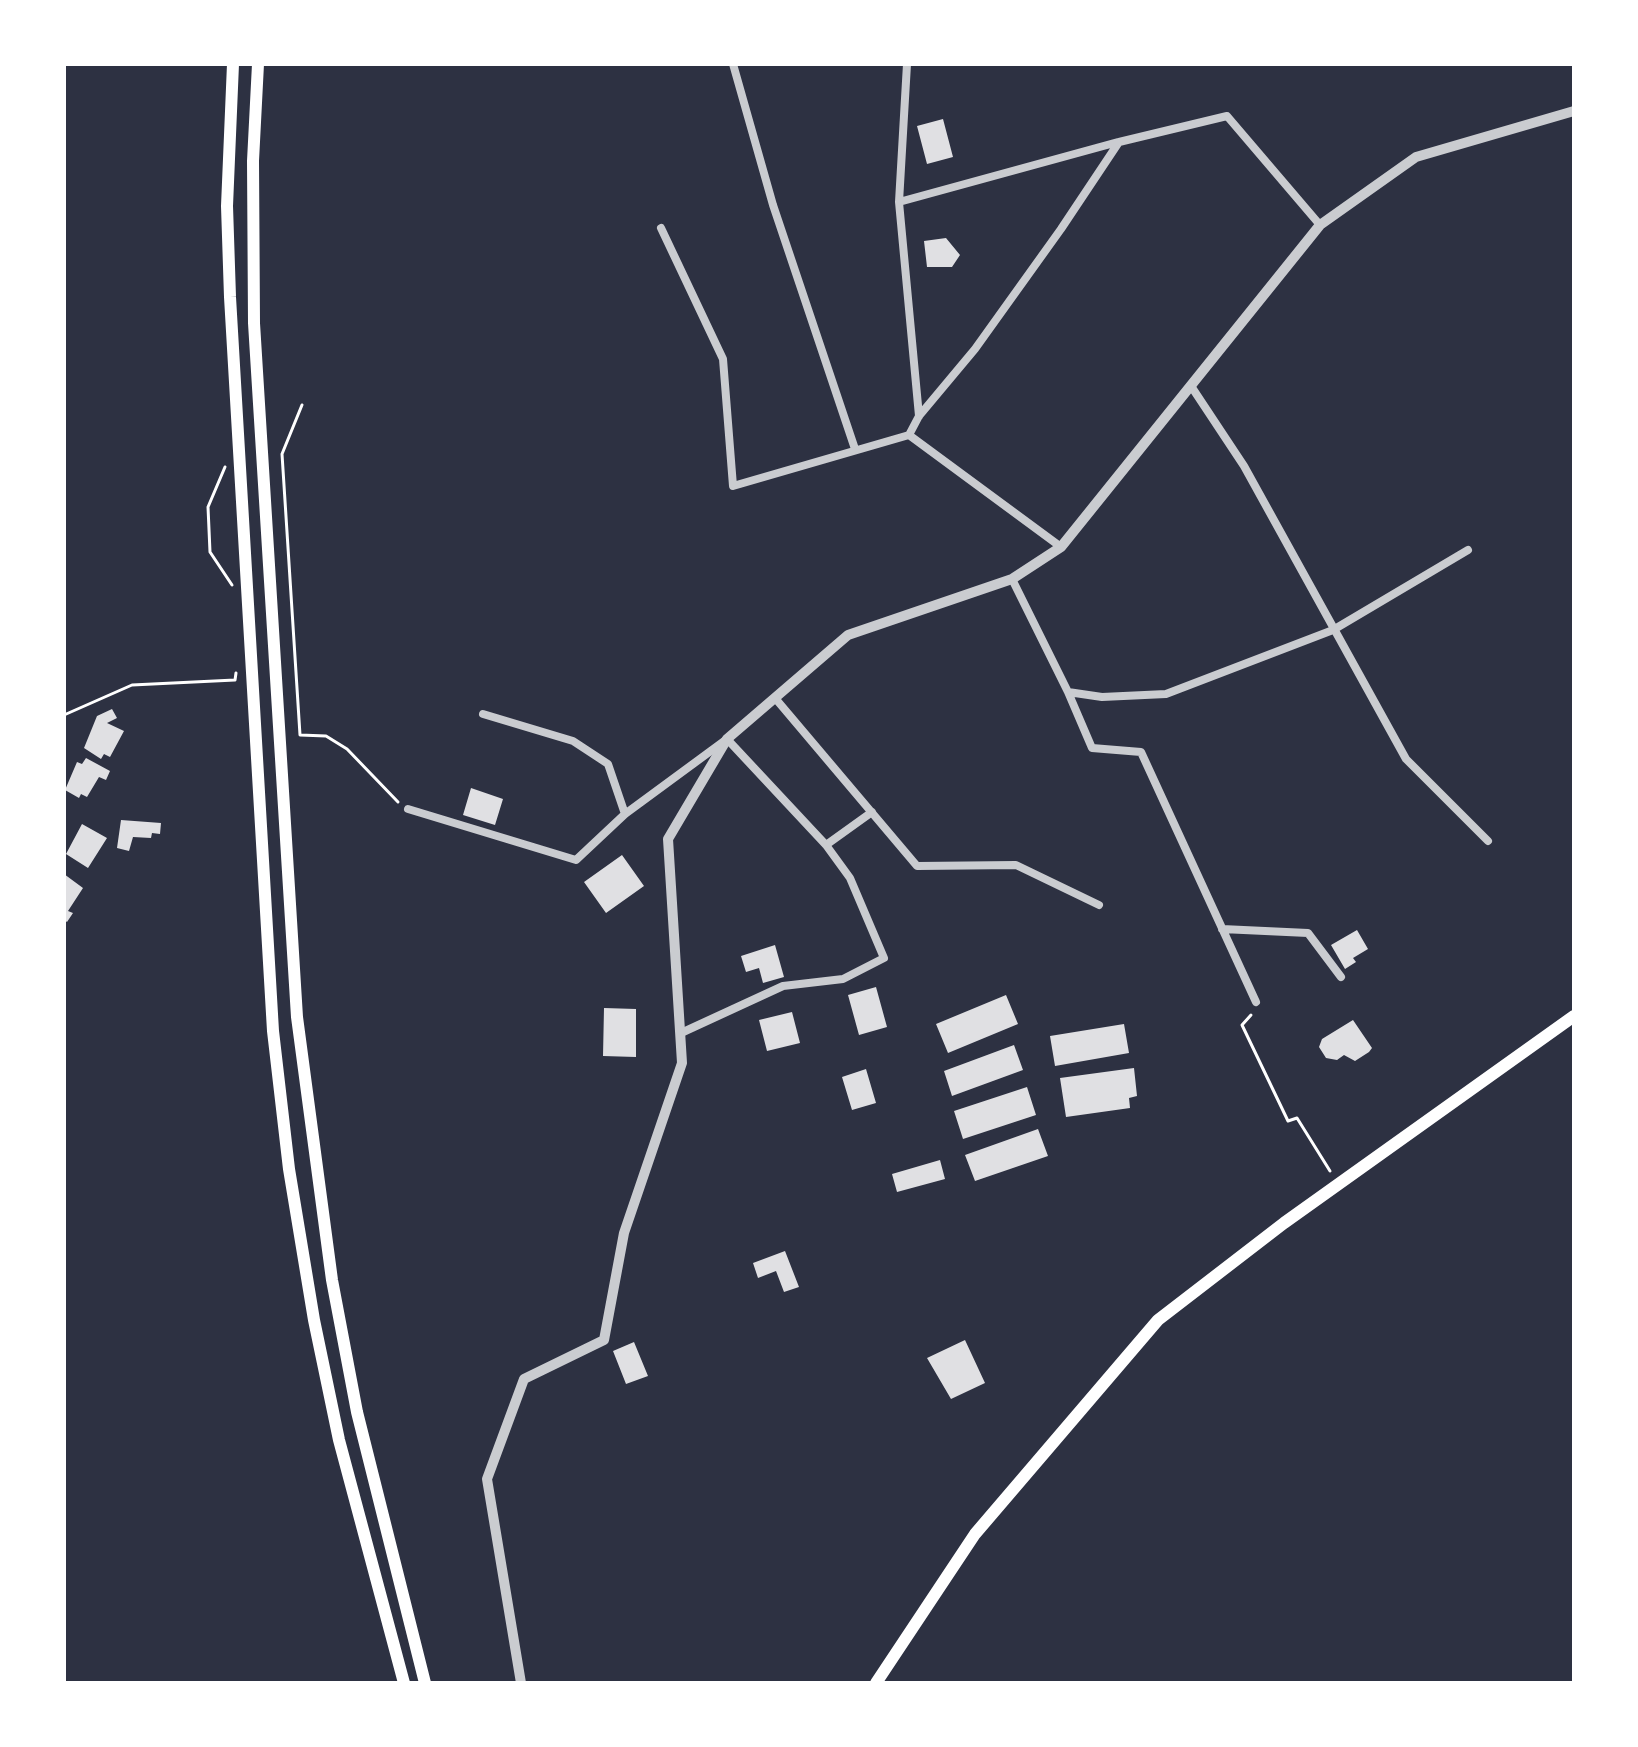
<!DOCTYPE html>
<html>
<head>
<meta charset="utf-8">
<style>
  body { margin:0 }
  #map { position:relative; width:1638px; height:1747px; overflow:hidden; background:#2d3142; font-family:Ubuntu,sans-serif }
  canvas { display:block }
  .frame { position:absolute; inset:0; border:66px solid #fff; pointer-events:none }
</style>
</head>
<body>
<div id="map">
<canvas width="1638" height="1747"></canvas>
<div class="frame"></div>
</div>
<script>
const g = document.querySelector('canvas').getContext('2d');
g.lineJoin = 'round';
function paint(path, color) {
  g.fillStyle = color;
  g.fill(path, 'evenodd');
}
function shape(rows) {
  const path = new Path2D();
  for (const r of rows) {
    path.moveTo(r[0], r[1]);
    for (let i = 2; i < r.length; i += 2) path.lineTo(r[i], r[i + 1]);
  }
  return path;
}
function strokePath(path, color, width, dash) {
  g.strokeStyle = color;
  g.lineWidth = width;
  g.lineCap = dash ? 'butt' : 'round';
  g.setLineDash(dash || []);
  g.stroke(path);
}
const building = shape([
  [943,119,953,157,927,164,917,126],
  [946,238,960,255,952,267,927,267,924,241],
  [112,709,117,718,107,723,124,731,110,757,104,754,101,759,84,748,97,716],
  [86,758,110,771,106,780,99,777,87,797,81,794,79,798,65,790,77,762,82,764],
  [471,788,503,799,495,825,463,815],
  [121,820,161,823,160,834,152,833,151,838,133,837,129,851,117,848],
  [82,824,107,838,88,868,66,854],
  [622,855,644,886,606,913,584,882],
  [64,874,83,888,68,911,73,913,67,922,64,920],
  [1357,930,1368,949,1353,958,1356,962,1345,969,1331,945],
  [775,945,784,977,763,983,759,968,746,972,741,956],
  [876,987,887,1027,859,1035,848,995],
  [1006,995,1018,1024,948,1053,936,1024],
  [604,1008,636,1009,636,1057,603,1056],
  [792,1012,800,1043,767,1051,759,1020],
  [1353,1020,1372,1048,1369,1052,1355,1061,1344,1055,1337,1060,1326,1058,1319,1047,1322,1039],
  [1124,1024,1129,1053,1055,1066,1050,1036],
  [1014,1045,1023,1070,952,1096,944,1071],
  [1134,1068,1137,1096,1129,1098,1130,1108,1066,1117,1060,1078],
  [866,1069,876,1103,852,1110,842,1077],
  [1027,1087,1036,1115,963,1139,954,1111],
  [1038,1129,1048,1156,975,1181,965,1155],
  [940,1160,945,1179,897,1192,892,1174],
  [785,1251,799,1287,784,1292,776,1271,758,1278,753,1263],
  [965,1340,985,1383,951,1399,927,1358],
  [634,1342,648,1376,626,1384,613,1351]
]);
const path = shape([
  [302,405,282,454,300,735,326,736,347,749,398,802],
  [225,467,208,507,210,552,232,585],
  [64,715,132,685,235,680,236,673],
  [1251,1015,1242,1025,1288,1121,1297,1118,1330,1171]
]);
const minor = shape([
  [733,64,773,205,855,449],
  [907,64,899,202,919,416],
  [899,202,1118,142],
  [661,228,723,359,733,486,909,435,919,416,975,349,1061,229,1119,142,1227,116,1320,225],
  [1191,386,1244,466,1406,759,1488,841],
  [909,435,1061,547],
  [1012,579,1068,692,1102,697,1166,694,1333,630,1468,550],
  [1068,692,1092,748,1141,752,1256,1002],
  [775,698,917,866,1016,865,1099,905],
  [483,714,573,741,608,764,625,814,727,739,826,845,872,812],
  [408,809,576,860,625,814],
  [1222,929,1308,933,1341,977],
  [681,1033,783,986,843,979,884,958,850,878,826,845]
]);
const tertiary = shape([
  [521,1683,487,1479,524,1379,604,1340,624,1233,682,1063,668,839,727,739,848,635,1012,579,1061,547,1320,225,1416,157,1574,111]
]);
const secondary = shape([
  [233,64,227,206,230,297,273,1031,289,1169,314,1320,339,1440,404,1683],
  [258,64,253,161,254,323,297,1017,332,1280,357,1412,425,1683],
  [876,1683,975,1534,1158,1320,1284,1223,1574,1016]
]);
paint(building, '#e0e0e3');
strokePath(path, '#fff', 3);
strokePath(minor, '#caccd0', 8);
strokePath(tertiary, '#caccd0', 10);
strokePath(secondary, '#fff', 12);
</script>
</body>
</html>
